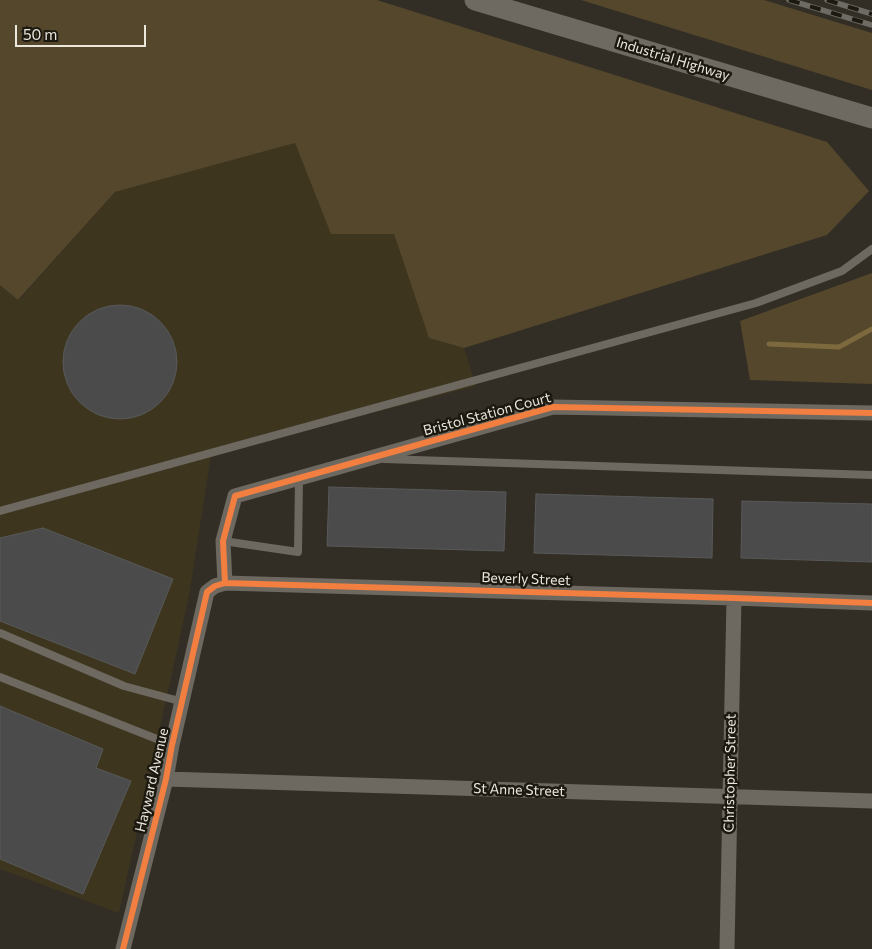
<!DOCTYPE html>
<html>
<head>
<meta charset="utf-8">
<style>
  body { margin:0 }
  #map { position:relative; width:872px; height:949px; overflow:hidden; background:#322e25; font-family:Commissioner,sans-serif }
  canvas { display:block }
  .scale { position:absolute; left:15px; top:25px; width:131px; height:22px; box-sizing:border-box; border:2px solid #ece7dc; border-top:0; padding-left:6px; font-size:15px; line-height:18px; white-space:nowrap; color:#ece7dc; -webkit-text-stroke:4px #1c1911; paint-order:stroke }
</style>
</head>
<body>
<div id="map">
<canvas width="872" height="949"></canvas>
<div class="scale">50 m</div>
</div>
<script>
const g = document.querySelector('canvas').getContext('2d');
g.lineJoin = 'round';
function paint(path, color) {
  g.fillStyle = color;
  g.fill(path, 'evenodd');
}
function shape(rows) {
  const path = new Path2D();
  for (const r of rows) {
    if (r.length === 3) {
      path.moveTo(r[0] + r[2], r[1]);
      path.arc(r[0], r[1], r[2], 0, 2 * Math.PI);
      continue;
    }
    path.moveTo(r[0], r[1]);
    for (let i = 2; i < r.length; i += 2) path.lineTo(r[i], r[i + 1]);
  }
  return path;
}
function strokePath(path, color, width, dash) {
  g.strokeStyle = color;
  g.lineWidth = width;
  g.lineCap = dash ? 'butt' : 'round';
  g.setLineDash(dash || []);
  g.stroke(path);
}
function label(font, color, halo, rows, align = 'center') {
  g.font = font + ' Commissioner,sans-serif';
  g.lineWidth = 5;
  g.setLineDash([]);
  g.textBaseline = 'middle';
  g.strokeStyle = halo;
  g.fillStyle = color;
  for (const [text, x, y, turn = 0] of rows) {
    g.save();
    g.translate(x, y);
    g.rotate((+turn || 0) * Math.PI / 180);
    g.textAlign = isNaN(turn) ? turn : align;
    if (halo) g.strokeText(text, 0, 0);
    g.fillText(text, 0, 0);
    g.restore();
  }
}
const built = shape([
  [295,143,331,233,394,234,429,338,464,348,476,386,211,455,189,596,119,913,0,869,0,285,19,300,115,192]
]);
const green = shape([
  [0,0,377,0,827,142,869,191,827,235,464,348,429,338,394,234,331,234,295,143,115,192,18,300,0,285],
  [581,0,764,0,872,33,872,90],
  [872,273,872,384,750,380,740,321]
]);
const stream = shape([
  [769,344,839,347,872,329]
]);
const building = shape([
  [120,362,57],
  [329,487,506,492,504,551,327,546,329,487],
  [536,494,713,499,712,558,534,553,536,494],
  [742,501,872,504,872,562,741,558,742,501],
  [43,528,173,579,135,674,0,621,0,538,43,528],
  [0,706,103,749,96,768,131,781,83,894,0,859,0,706]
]);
const service = shape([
  [384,459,872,475],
  [0,511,756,303,842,271,872,249],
  [223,541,298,552,299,478],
  [0,633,124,686,183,702],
  [0,677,172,745]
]);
const minor = shape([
  [225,583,223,541,235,496,553,407,872,413],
  [166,779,872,801],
  [123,949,166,779,172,745,207,592,215,586,225,583,734,598,872,603],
  [727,949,734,598]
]);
const secondary = shape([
  [475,0,872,118]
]);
const rail = shape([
  [789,0,872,25],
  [827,0,872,14]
]);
const cycleway = shape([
  [225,583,223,541,235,496,553,407,872,413],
  [123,949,166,779,172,745,207,592,215,586,225,583,734,598,872,603]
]);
const streetNames = [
  ["Industrial Highway",673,59,17],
  ["Bristol Station Court",487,414,-15],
  ["Beverly Street",526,579,2],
  ["Christopher Street",730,773,-89],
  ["Hayward Avenue",152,780,-77],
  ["St Anne Street",519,790,2]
];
paint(built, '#3e351f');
paint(green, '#54472c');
strokePath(stream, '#7c693d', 5);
paint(building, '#4a4b4a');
strokePath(building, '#585959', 1);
strokePath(service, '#6d6961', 8);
strokePath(minor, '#6d6961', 15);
strokePath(secondary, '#6e6a61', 21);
strokePath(rail, '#6e6b65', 5.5);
strokePath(rail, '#1c1911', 4, [11]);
strokePath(cycleway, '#f27e40', 6);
label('14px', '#ece7dc', '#1c1911', streetNames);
</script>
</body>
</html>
